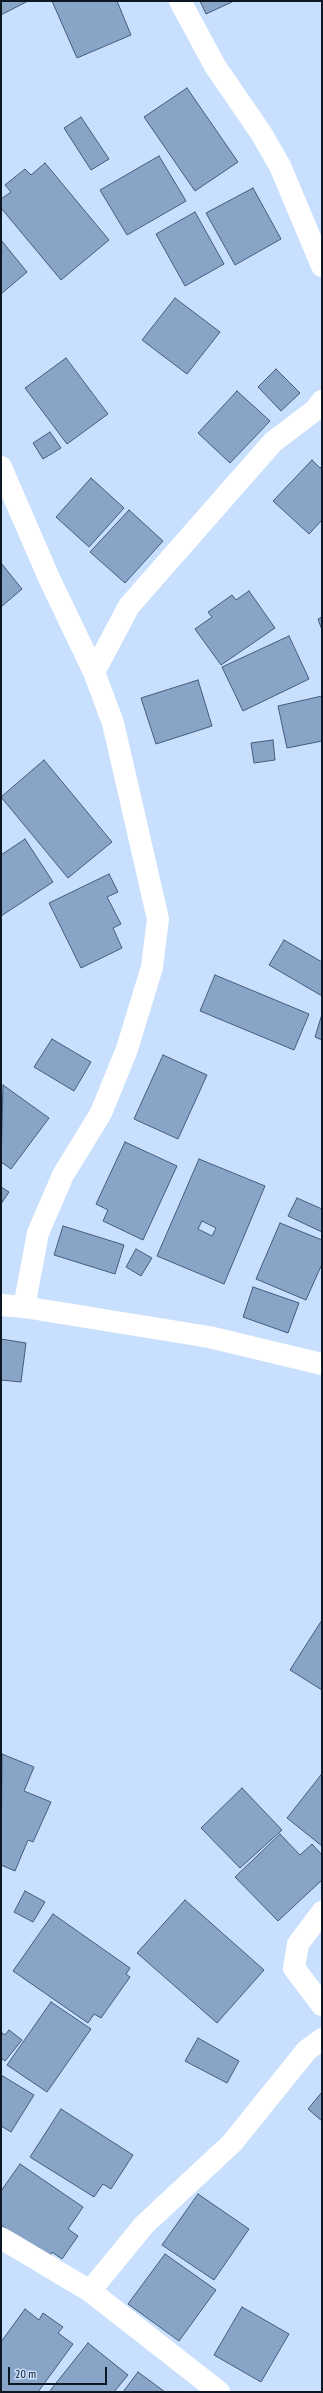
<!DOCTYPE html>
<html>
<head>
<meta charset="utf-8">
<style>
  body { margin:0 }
  #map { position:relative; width:323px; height:2393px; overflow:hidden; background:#c8dffd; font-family:"PT Sans Narrow",sans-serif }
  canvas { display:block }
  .frame { position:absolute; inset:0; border:2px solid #0c1723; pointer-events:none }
  .scale { position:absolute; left:8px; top:2367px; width:99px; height:18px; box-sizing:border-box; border:2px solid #0c1723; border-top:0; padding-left:5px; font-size:12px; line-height:14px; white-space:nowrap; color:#0c1723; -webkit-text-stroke:3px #c8dffd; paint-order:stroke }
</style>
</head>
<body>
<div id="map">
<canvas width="323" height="2393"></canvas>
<div class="frame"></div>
<div class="scale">20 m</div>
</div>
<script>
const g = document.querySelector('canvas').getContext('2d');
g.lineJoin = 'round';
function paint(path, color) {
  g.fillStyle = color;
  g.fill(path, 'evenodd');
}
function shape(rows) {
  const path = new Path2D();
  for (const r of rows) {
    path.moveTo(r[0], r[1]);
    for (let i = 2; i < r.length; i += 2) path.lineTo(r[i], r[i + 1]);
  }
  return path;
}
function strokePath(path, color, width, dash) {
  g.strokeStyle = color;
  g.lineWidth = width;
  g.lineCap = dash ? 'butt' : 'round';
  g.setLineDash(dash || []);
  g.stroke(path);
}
const building = shape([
  [1,1,28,1,1,15,1,1],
  [52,1,117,1,131,35,77,58,52,1],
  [200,1,234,1,206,14,200,1],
  [187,88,238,162,195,191,144,117,187,88],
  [81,117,109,159,91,170,64,128,81,117],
  [159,156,186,201,127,235,100,190,159,156],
  [45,163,109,240,61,280,1,208,1,199,11,192,5,185,25,169,31,175,45,163],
  [253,188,281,239,235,265,206,213,253,188],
  [195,212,224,264,185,286,156,234,195,212],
  [1,240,27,272,1,294,1,240],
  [175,298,220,332,187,374,142,340,175,298],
  [66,358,108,414,67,444,25,388,66,358],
  [276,369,300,393,281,411,258,387,276,369],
  [237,391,270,421,230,463,198,433,237,391],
  [50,432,61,448,43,459,33,443,50,432],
  [312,460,320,468,322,466,322,520,309,534,273,501,312,460],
  [91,478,124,508,89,547,56,517,91,478],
  [129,510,163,541,125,583,90,552,129,510],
  [1,563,22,589,1,607,1,563],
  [249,591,275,628,221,665,195,629,212,617,208,612,232,595,236,600,249,591],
  [322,617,322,630,318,619,322,617],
  [289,636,309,679,243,711,222,667,289,636],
  [198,680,212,726,156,744,141,698,198,680],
  [322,696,322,741,287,748,278,706,322,696],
  [273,740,275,760,254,763,251,743,273,740],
  [44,760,112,842,68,878,1,797,44,760],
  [25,839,53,882,1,916,1,855,25,839],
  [109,874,118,892,107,897,121,924,113,928,122,948,81,968,49,903,109,874],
  [284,940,322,962,322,996,269,965,284,940],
  [215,975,309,1014,294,1050,200,1011,215,975],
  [322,1014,322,1040,315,1037,322,1014],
  [52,1039,91,1062,74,1091,34,1067,52,1039],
  [163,1055,207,1075,178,1139,134,1119,163,1055],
  [3,1085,49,1118,11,1169,1,1162,3,1085],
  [125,1142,177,1166,143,1240,103,1221,108,1210,96,1204,125,1142],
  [199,1159,265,1186,224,1284,157,1256,199,1159],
  [202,1221,216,1228,212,1236,198,1229,202,1221],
  [1,1187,9,1192,1,1204,1,1187],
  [297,1198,322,1209,322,1232,288,1216,297,1198],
  [280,1223,322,1240,322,1264,306,1300,256,1279,280,1223],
  [63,1226,124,1245,115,1274,54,1255,63,1226],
  [136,1249,152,1258,141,1276,126,1267,136,1249],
  [253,1287,299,1303,288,1333,243,1317,253,1287],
  [1,1339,26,1343,21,1382,1,1380,1,1339],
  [322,1620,322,1690,290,1670,322,1620],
  [2,1754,34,1767,24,1791,51,1802,33,1842,28,1840,15,1871,1,1865,2,1754],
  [321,1775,322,1776,322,1846,287,1818,321,1775],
  [242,1788,282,1830,240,1868,201,1828,242,1788],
  [280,1834,300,1855,312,1844,322,1855,322,1880,278,1921,235,1877,280,1834],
  [25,1891,45,1902,33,1922,14,1912,25,1891],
  [185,1900,264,1970,217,2023,137,1953,185,1900],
  [53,1914,130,1968,126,1974,130,1977,101,2018,94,2014,88,2023,13,1971,53,1914],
  [51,2002,91,2029,47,2092,7,2065,51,2002],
  [9,2030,22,2040,5,2061,1,2058,1,2032,5,2035,9,2030],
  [198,2038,239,2061,227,2083,185,2061,198,2038],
  [1,2075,34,2095,11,2132,1,2126,1,2075],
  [322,2092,322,2121,308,2109,322,2092],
  [61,2109,133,2155,111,2189,103,2184,94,2197,30,2157,61,2109],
  [20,2164,83,2207,68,2229,78,2236,62,2259,52,2252,49,2257,1,2225,1,2191,20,2164],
  [198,2194,249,2229,214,2280,162,2245,198,2194],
  [165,2254,216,2290,179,2341,128,2304,165,2254],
  [242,2307,289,2334,261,2382,214,2355,242,2307],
  [25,2309,39,2320,43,2313,63,2327,58,2333,73,2344,38,2392,1,2392,1,2342,25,2309],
  [88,2343,128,2375,114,2392,49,2392,88,2343],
  [138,2372,165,2392,123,2392,138,2372]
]);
const street = shape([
  [180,1,215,66,261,133,280,166,322,266],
  [1,467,49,578,94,672,113,723,158,919,152,967,127,1049,101,1113,63,1175,38,1233,24,1307],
  [94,672,129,606,273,442,315,410,322,401],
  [322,1912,298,1944,294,1968,322,2005],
  [1,2238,90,2291,219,2392],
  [90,2291,144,2225,232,2143,307,2050,322,2039]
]);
const secondary = shape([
  [1,1305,24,1307,209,1337,322,1364]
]);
paint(building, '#88a4c7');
strokePath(building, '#445d7d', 1);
strokePath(street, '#fff', 22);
strokePath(secondary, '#fff', 22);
</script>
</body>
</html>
